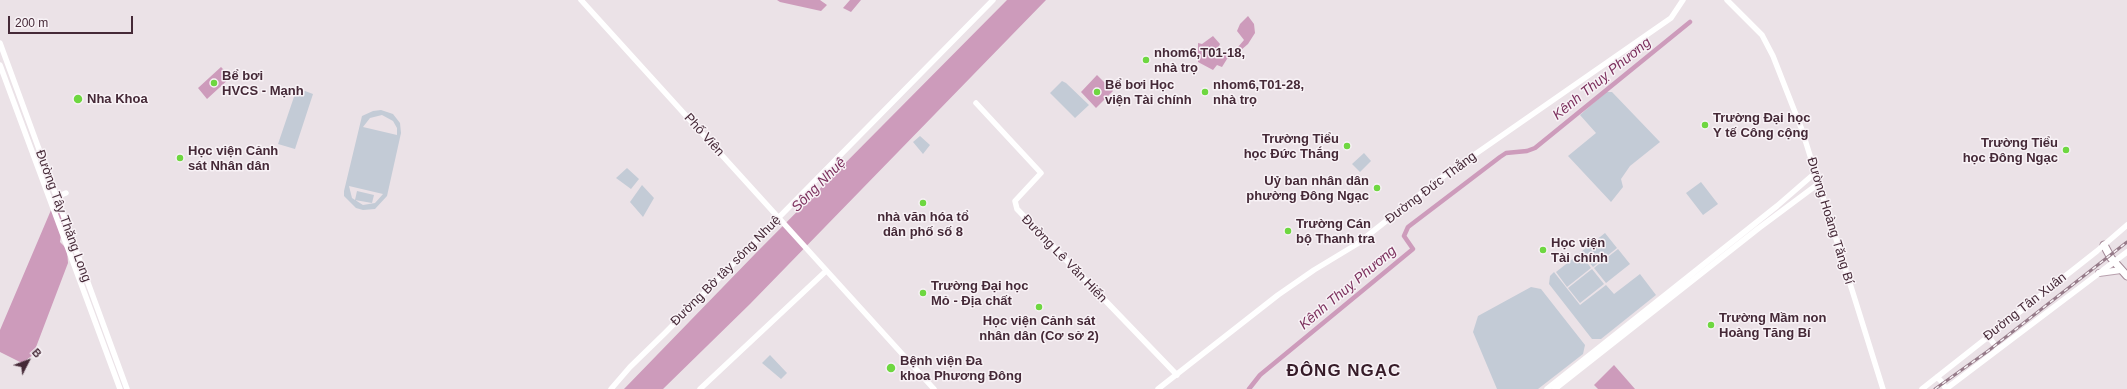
<!DOCTYPE html>
<html>
<head>
<meta charset="utf-8">
<style>
  body { margin:0 }
  #map { position:relative; width:2127px; height:389px; overflow:hidden; background:#ebe2e7; font-family:Arial,sans-serif }
  canvas { display:block }
  .north { position:absolute; left:8px; top:341px; width:40px; height:40px; -webkit-text-stroke:3px #f8f2f6; paint-order:stroke; rotate:48deg; font-size:11px; font-weight:700; line-height:16px; text-align:center; color:#452937 }
  .north::after { content:''; display:block; margin:auto; width:14px; height:18px; background:#452937; clip-path:polygon(50% 0,100% 100%,50% 72%,0 100%) }
  .scale { position:absolute; left:8px; top:16px; width:125px; height:18px; box-sizing:border-box; border:2px solid #452937; border-top:0; padding-left:5px; font-size:12px; line-height:14px; white-space:nowrap; color:#452937; -webkit-text-stroke:3px #f8f2f6; paint-order:stroke }
</style>
</head>
<body>
<div id="map">
<canvas width="2127" height="389"></canvas>
<div class="north">B</div>
<div class="scale">200 m</div>
</div>
<script>
const g = document.querySelector('canvas').getContext('2d');
g.lineJoin = 'round';
function paint(path, color) {
  g.fillStyle = color;
  g.fill(path, 'evenodd');
}
function shape(rows) {
  const path = new Path2D();
  for (const r of rows) {
    path.moveTo(r[0], r[1]);
    for (let i = 2; i < r.length; i += 2) path.lineTo(r[i], r[i + 1]);
  }
  return path;
}
function strokePath(path, color, width, dash) {
  g.strokeStyle = color;
  g.lineWidth = width;
  g.lineCap = dash ? 'butt' : 'round';
  g.setLineDash(dash || []);
  g.stroke(path);
}
function label(font, color, halo, rows, align = 'center') {
  g.font = font + ' Arial,sans-serif';
  g.lineWidth = 3;
  g.setLineDash([]);
  g.textBaseline = 'middle';
  g.strokeStyle = halo;
  g.fillStyle = color;
  for (const [text, x, y, turn = 0] of rows) {
    g.save();
    g.translate(x, y);
    g.rotate((+turn || 0) * Math.PI / 180);
    g.textAlign = isNaN(turn) ? turn : align;
    if (halo) g.strokeText(text, 0, 0);
    g.fillText(text, 0, 0);
    g.restore();
  }
}
const green = shape([
  [1062,81,1066,83,1089,105,1075,118,1050,93],
  [297,88,313,94,295,149,278,144],
  [1606,92,1612,92,1660,142,1630,166,1621,179,1623,187,1611,202,1568,156,1596,133,1580,115],
  [373,111,381,110,393,114,400,123,401,133,387,196,375,209,363,210,356,208,344,196,344,191,362,116],
  [382,115,393,121,397,128,397,135,363,127,370,118],
  [349,186,383,194,375,203,363,205,352,198],
  [920,136,930,145,923,154,913,142],
  [1364,153,1371,161,1360,172,1352,164],
  [627,168,639,179,631,189,616,178],
  [1701,182,1718,204,1703,215,1686,193],
  [642,185,654,198,643,217,630,202],
  [357,191,374,195,372,203,355,200],
  [1605,233,1617,248,1593,267,1581,252],
  [1618,249,1630,264,1606,283,1594,268],
  [1580,253,1591,268,1567,287,1556,272],
  [1592,269,1604,284,1580,303,1568,288],
  [1554,272,1580,305,1606,285,1614,294,1640,274,1656,295,1601,339,1592,339,1549,284,1550,276],
  [1531,287,1541,289,1585,345,1583,354,1538,389,1497,389,1473,332,1478,316],
  [770,355,787,373,781,379,762,363]
]);
const water = shape([
  [777,0,820,0,827,5,821,11,780,2],
  [850,0,861,0,851,12,843,8],
  [1007,0,1046,0,750,304,663,389,624,389,755,254],
  [1248,16,1254,24,1255,33,1248,44,1233,57,1227,59,1222,67,1217,65,1213,70,1198,62,1198,43,1202,44,1213,36,1220,44,1218,48,1221,53,1228,54,1238,47,1244,40,1237,31,1240,24],
  [221,67,231,77,207,99,198,88],
  [1097,75,1113,91,1096,108,1081,92],
  [54,203,64,215,60,242,67,249,68,263,33,355,22,363,0,352,0,330],
  [1614,365,1635,389,1598,389,1594,385]
]);
const canal = shape([
  [1249,389,1260,375,1413,249,1404,236,1408,227,1500,157,1506,153,1527,151,1535,148,1690,22]
]);
const secondary = shape([
  [581,0,934,389],
  [1727,0,1762,35,1773,56,1802,130,1883,389],
  [0,43,127,389],
  [0,65,120,389],
  [976,103,1041,173,1015,201,1017,209,1177,375],
  [56,197,66,193],
  [1988,336,1998,349],
  [1937,377,1942,382,1946,389],
  [611,389,630,367,665,333,993,0],
  [700,389,826,271],
  [1158,389,1278,295,1314,270,1357,244,1438,180,1671,18,1683,0],
  [1547,389,1777,206,1815,173],
  [1555,389,1759,228,1818,184],
  [1922,389,2097,251,2127,225],
  [1946,389,2127,252]
]);
const primary = shape([
  [2099,273,2121,270]
]);
const highway = shape([
  [2104,245,2111,258,2127,276]
]);
const rail = shape([
  [1935,389,1988,351,2127,242]
]);
const markers = [
  [1146,60,4,"#6ed740"],
  [214,83,4,"#6ed740"],
  [1097,92,4,"#6ed740"],
  [1205,92,4,"#6ed740"],
  [78,99,5,"#6ed740"],
  [1705,125,4,"#6ed740"],
  [1347,146,4,"#6ed740"],
  [2066,150,4,"#6ed740"],
  [180,158,4,"#6ed740"],
  [1377,188,4,"#6ed740"],
  [923,203,4,"#6ed740"],
  [1288,231,4,"#6ed740"],
  [1543,250,4,"#6ed740"],
  [923,293,4,"#6ed740"],
  [1039,307,4,"#6ed740"],
  [1711,325,4,"#6ed740"],
  [891,368,5,"#6ed740"]
];
const poiNames = [
  ["nhom6,T01-18,",1154,53],
  ["nhà trọ",1154,68],
  ["Bể bơi",222,76],
  ["HVCS - Mạnh",222,91],
  ["Bể bơi Học",1105,85],
  ["viện Tài chính",1105,100],
  ["nhom6,T01-28,",1213,85],
  ["nhà trọ",1213,100],
  ["Nha Khoa",87,99],
  ["Trường Đại học",1713,118],
  ["Y tế Công cộng",1713,133],
  ["Trường Tiểu",1339,139,"right"],
  ["học Đức Thắng",1339,154,"right"],
  ["Trường Tiểu",2058,143,"right"],
  ["học Đông Ngạc",2058,158,"right"],
  ["Học viện Cảnh",188,151],
  ["sát Nhân dân",188,166],
  ["Uỷ ban nhân dân",1369,181,"right"],
  ["phường Đông Ngạc",1369,196,"right"],
  ["nhà văn hóa tổ",923,217,"center"],
  ["dân phố số 8",923,232,"center"],
  ["Trường Cán",1296,224],
  ["bộ Thanh tra",1296,239],
  ["Học viện",1551,243],
  ["Tài chính",1551,258],
  ["Trường Đại học",931,286],
  ["Mỏ - Địa chất",931,301],
  ["Trường Mầm non",1719,318],
  ["Hoàng Tăng Bí",1719,333],
  ["Học viện Cảnh sát",1039,321,"center"],
  ["nhân dân (Cơ sở 2)",1039,336,"center"],
  ["Bệnh viện Đa",900,361],
  ["khoa Phương Đông",900,376]
];
const streetNames = [
  ["Phố Viên",704,135,48],
  ["Đường Đức Thắng",1431,188,-37],
  ["Đường Tây Thăng Long",63,216,70],
  ["Đường Hoàng Tăng Bí",1830,221,73],
  ["Đường Lê Văn Hiến",1064,259,46],
  ["Đường Bờ tây sông Nhuệ",726,271,-45],
  ["Đường Tân Xuân",2025,307,-38]
];
const waterNames = [
  ["Kênh Thuỵ Phương",1602,79,-39],
  ["Sông Nhuệ",819,185,-45],
  ["Kênh Thuỵ Phương",1348,288,-40]
];
const districtNames = [
  ["ĐÔNG NGẠC",1344,371]
];
paint(green, '#c3cbd6');
paint(water, '#cd9bbb');
strokePath(canal, '#cd9bbb', 4.5);
strokePath(primary, '#b8a1ae', 8);
strokePath(highway, '#a38997', 9);
strokePath(secondary, '#fff', 5.5);
strokePath(primary, '#fff', 6);
strokePath(highway, '#fff', 7);
strokePath(rail, '#967b89', 3);
strokePath(rail, '#f8f2f6', 1.5, [4.5]);
for (const [x, y, r, color] of markers) {
  const dot = new Path2D();
  dot.arc(x, y, r, 0, 2 * Math.PI);
  g.fillStyle = color;
  g.fill(dot);
  strokePath(dot, '#f8f2f6', 1.5);
}
label('bold 13px', '#452937', '#f8f2f6', poiNames, 'left');
label('13px', '#452937', '#f8f2f6', streetNames);
label('italic 14px', '#7c305d', '#f8f2f6', waterNames);
g.letterSpacing = '1px';
label('bold 17px', '#361b28', '#f8f2f6', districtNames);
g.letterSpacing = '0px';
</script>
</body>
</html>
